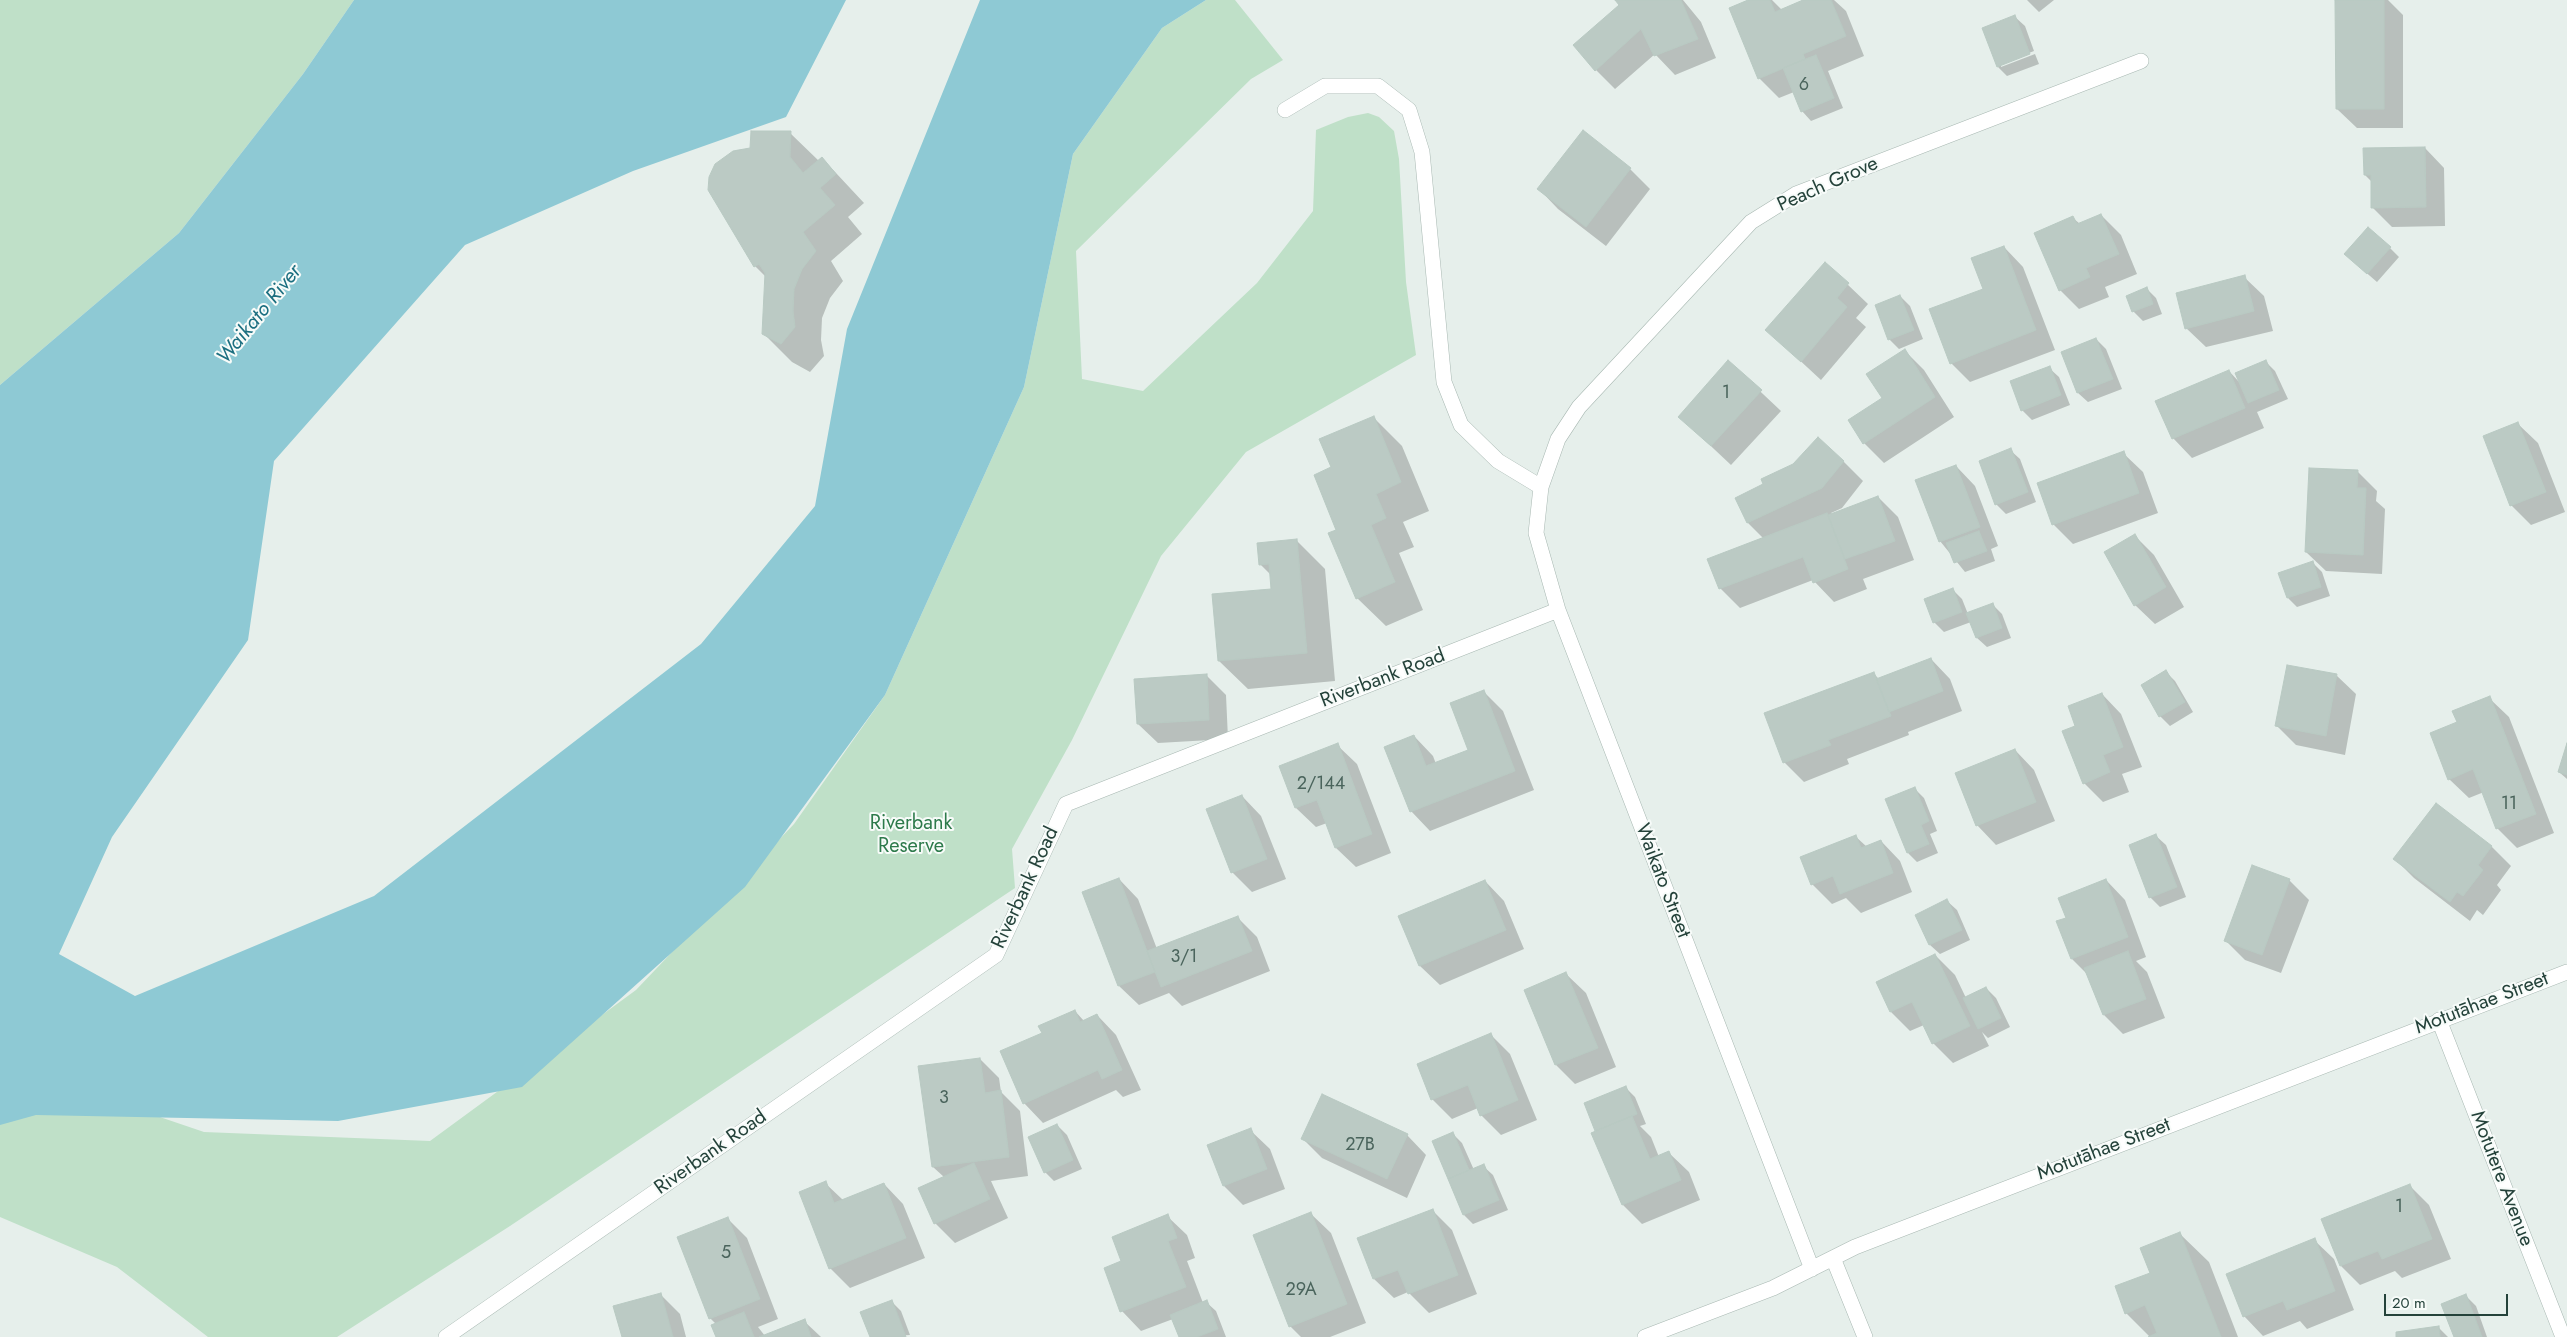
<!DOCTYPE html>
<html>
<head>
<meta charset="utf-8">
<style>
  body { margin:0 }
  #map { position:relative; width:2567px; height:1337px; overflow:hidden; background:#e6efeb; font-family:Jost,sans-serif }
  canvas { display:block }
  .scale { position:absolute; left:2384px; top:1294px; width:124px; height:22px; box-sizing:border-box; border:2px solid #24423a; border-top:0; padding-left:6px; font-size:15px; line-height:18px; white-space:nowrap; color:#24423a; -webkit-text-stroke:4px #f7fbf9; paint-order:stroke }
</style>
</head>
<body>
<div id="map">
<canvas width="2567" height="1337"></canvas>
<div class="scale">20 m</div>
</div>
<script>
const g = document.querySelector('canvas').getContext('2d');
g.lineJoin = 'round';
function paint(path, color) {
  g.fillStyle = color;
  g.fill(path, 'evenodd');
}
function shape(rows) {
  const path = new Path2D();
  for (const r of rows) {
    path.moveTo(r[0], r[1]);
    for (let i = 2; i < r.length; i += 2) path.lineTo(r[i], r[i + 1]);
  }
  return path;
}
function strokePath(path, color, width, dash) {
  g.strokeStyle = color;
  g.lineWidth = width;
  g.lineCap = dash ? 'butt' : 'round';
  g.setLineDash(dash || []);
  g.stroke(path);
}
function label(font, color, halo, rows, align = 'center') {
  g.font = font + ' Jost,sans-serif';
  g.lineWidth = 4;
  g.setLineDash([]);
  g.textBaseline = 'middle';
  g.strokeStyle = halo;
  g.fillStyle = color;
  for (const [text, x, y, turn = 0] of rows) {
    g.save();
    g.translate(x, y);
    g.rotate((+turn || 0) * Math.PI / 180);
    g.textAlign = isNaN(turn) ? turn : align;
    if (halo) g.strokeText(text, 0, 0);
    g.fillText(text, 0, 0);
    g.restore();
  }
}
const green = shape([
  [0,0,354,0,303,74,179,233,0,385],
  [1206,0,1235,0,1283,60,1251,79,1076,251,1082,379,1143,391,1257,283,1313,211,1316,130,1348,117,1368,113,1379,117,1394,131,1399,159,1406,282,1416,355,1246,452,1161,556,1072,740,1012,849,1015,888,510,1226,337,1337,208,1337,117,1267,0,1217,0,1119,95,1095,204,1132,430,1141,636,990,794,824,885,695,1024,387,1073,154,1162,28]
]);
const water = shape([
  [354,0,846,0,786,117,633,171,465,245,274,461,248,640,112,837,59,954,135,996,374,896,701,644,815,506,847,329,980,0,1206,0,1162,28,1073,154,1024,387,885,695,745,887,522,1087,338,1121,36,1115,0,1125,0,385,179,233,303,74]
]);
const shadow = shape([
  [1617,0,1683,0,1701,22,1716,58,1675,75,1655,54,1615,89,1596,70,1621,5],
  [1751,0,1772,0,1782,10,1807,0,1834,0,1846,11,1864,56,1828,71,1843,108,1811,121,1802,111,1794,92,1779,98,1759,78],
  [2027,0,2054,0,2039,12],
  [2336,0,2388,0,2403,15,2403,128,2357,128,2337,109],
  [2015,17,2025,26,2034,51,2001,64,2001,67,2035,54,2039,64,2007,76,1998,67],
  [1583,132,1630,169,1650,189,1606,246,1558,209,1539,189],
  [790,133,819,161,822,158,864,203,848,217,862,234,831,261,843,281,830,298,822,318,821,340,824,356,810,372,792,362,763,333,766,277,755,266,712,173,722,159,737,150,751,149],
  [2425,148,2444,168,2445,226,2392,227,2373,208,2372,182,2365,175],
  [2101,215,2121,235,2137,274,2105,287,2109,297,2079,309,2060,290,2073,218,2080,224],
  [2004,247,2023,267,2055,350,1970,382,1951,363],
  [2390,248,2399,257,2377,282,2355,263],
  [1825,263,1868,304,1856,318,1866,327,1821,380,1767,330],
  [2244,277,2264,296,2273,331,2206,347,2186,328],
  [2147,289,2156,298,2162,314,2143,321,2133,311],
  [1900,296,1910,306,1923,339,1899,349,1889,339],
  [2096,339,2106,349,2122,389,2088,402,2078,393,2063,352],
  [1904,350,1924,370,1954,417,1884,463,1864,443],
  [1729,362,1781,411,1731,465,1680,417],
  [2266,362,2275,371,2288,399,2257,412,2264,428,2192,458,2173,438,2229,371,2240,383],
  [2049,368,2059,377,2070,405,2032,420,2022,410],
  [1373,417,1402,446,1429,511,1403,522,1414,547,1399,553,1423,610,1386,626,1357,598,1338,530],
  [2518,424,2538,443,2565,512,2531,525,2511,505],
  [2010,450,2020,459,2036,502,2006,514,1996,504],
  [2123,453,2143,472,2158,513,2073,544,2054,525,2039,484],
  [1843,461,1863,481,1842,508,1831,513,1832,514,1878,497,1898,517,1914,560,1863,579,1867,589,1834,602,1813,580,1740,608,1720,588,1764,539,1748,523,1737,498],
  [1956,466,1975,486,1998,546,1991,549,1995,561,1965,572,1940,541],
  [2357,471,2377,491,2376,501,2385,509,2382,574,2326,571,2306,552],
  [2135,536,2154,555,2184,607,2155,624,2135,605],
  [1296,540,1325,569,1335,681,1248,689,1219,661,1272,590,1271,575,1260,564],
  [2313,563,2322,572,2330,596,2297,607,2288,598],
  [1953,590,1962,599,1968,614,1992,604,2002,614,2011,638,1987,647,1977,638,1971,622,1944,632,1934,622],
  [1931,659,1950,679,1962,711,1908,732,1909,735,1847,759,1849,764,1804,782,1784,762,1873,673,1879,679],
  [2166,672,2175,681,2193,712,2170,726,2160,716,2142,685],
  [1206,675,1226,695,1228,739,1158,743,1138,724],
  [2336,675,2356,694,2345,755,2296,745,2277,726],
  [1484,692,1503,711,1534,790,1430,831,1411,811,1414,736,1433,756,1436,764,1470,751],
  [2102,694,2121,714,2142,767,2122,774,2129,792,2103,802,2084,783],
  [2489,698,2509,717,2554,833,2517,848,2497,828,2484,792,2469,798,2449,779,2458,723],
  [1337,745,1357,764,1391,853,1356,867,1336,848,1327,823,1316,827,1296,808,1281,767],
  [2567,747,2567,779,2559,772],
  [2015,750,2034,770,2055,821,1996,845,1977,825],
  [1914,788,1924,798,1937,831,1930,834,1938,853,1917,862,1908,853],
  [1242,796,1261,816,1286,879,1252,892,1232,872],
  [1855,836,1867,847,1881,841,1900,861,1912,892,1861,913,1846,898,1832,904,1813,885,1802,857],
  [2156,836,2166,845,2186,897,2160,907,2150,897],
  [2492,847,2511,866,2497,885,2501,890,2483,915,2477,910,2470,921,2414,878,2395,859],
  [1119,879,1138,899,1157,949,1238,918,1257,937,1270,971,1182,1006,1169,993,1139,1005,1119,986,1083,893],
  [2106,880,2125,900,2146,957,2136,961,2147,972,2165,1018,2123,1034,2104,1015,2089,976,2072,959,2058,922,2067,919],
  [2289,880,2309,900,2281,973,2245,960,2225,940],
  [1485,881,1504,901,1524,949,1440,985,1420,966,1400,917],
  [1947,901,1957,910,1970,940,1940,954,1930,945,1917,916],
  [1935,955,1955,975,1966,998,1986,988,1996,998,2010,1027,1988,1038,1982,1032,1989,1046,1953,1063,1933,1043,1924,1025,1910,1031,1891,1012,1877,983],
  [1566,974,1586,993,1616,1067,1575,1084,1556,1065],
  [1075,1011,1084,1021,1097,1015,1116,1035,1141,1090,1123,1097,1116,1090,1043,1123,1024,1103,1044,1034],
  [1491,1035,1510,1054,1537,1120,1501,1135,1481,1115,1478,1108,1452,1119,1433,1100,1418,1065],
  [980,1059,999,1078,1001,1092,1020,1111,1028,1176,991,1181,1008,1218,955,1243,935,1223,944,1177,933,1167],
  [1626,1088,1635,1097,1646,1124,1640,1126,1651,1137,1659,1157,1669,1153,1689,1172,1700,1200,1642,1224,1623,1205,1593,1133,1597,1132,1586,1104],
  [1057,1125,1067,1135,1082,1169,1054,1181,1045,1172],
  [1250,1130,1270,1149,1285,1189,1243,1205,1224,1186,1208,1146],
  [1452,1133,1462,1143,1474,1170,1483,1166,1493,1175,1508,1210,1473,1224,1464,1215,1434,1141],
  [1407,1135,1426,1155,1407,1198,1322,1158,1302,1138],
  [825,1183,843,1200,884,1184,903,1204,925,1258,850,1288,830,1268],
  [2410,1186,2429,1205,2451,1259,2402,1278,2395,1271,2360,1285,2341,1266],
  [1432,1210,1452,1230,1477,1294,1429,1313,1408,1292,1394,1298,1374,1279],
  [1311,1214,1331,1233,1366,1323,1330,1337,1301,1337,1290,1326],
  [1167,1216,1187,1235,1195,1258,1187,1261,1203,1303,1206,1302,1216,1311,1226,1337,1180,1337,1173,1319,1141,1331,1122,1311,1105,1269,1122,1262],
  [728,1219,747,1238,778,1319,758,1327,765,1336,804,1321,821,1337,717,1337,716,1324,710,1318],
  [2180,1234,2209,1262,2238,1337,2150,1337,2126,1313],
  [2314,1240,2334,1259,2354,1310,2307,1329,2300,1321,2263,1336,2244,1316],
  [661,1295,680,1314,686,1337,623,1337],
  [2466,1296,2476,1306,2487,1337,2455,1337],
  [891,1301,901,1311,910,1335,871,1337],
  [2439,1328,2448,1337,2397,1337]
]);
const building = shape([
  [1615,0,1681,0,1698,39,1654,56,1641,29,1595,71,1573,45,1619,5,1615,0],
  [1748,0,1770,0,1775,12,1803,0,1831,0,1846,36,1803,54,1805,59,1758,79,1729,8,1748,0],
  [2335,0,2384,0,2384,109,2336,109,2335,0],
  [2015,15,2030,54,1997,67,1982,28,2015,15],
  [1816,55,1834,98,1801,112,1783,68,1816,55],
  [1583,130,1631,168,1586,227,1537,189,1583,130],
  [751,131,791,131,790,157,803,173,822,157,836,174,820,188,835,205,803,232,816,251,802,269,794,289,793,311,795,327,781,344,762,334,765,273,759,264,754,267,708,190,709,177,715,164,733,151,750,148,751,131],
  [2425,147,2426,207,2371,208,2371,175,2364,175,2363,148,2425,147],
  [2101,214,2119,254,2086,268,2090,277,2059,291,2034,233,2073,216,2077,224,2101,214],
  [2368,227,2391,247,2367,274,2344,254,2368,227],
  [2004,246,2036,330,1950,364,1929,309,1983,289,1971,258,2004,246],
  [1825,262,1849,283,1837,298,1847,307,1801,362,1765,330,1825,262],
  [2245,275,2254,311,2185,329,2176,293,2245,275],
  [2147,287,2153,304,2132,312,2126,296,2147,287],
  [1900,295,1914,330,1888,340,1875,305,1900,295],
  [2096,338,2113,379,2077,393,2061,352,2096,338],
  [1905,349,1935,397,1863,444,1848,420,1882,398,1866,374,1905,349],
  [1728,360,1762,390,1711,446,1678,417,1728,360],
  [2266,360,2279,390,2248,403,2235,373,2266,360],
  [2050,366,2061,395,2021,411,2010,381,2050,366],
  [2229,370,2245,408,2172,439,2155,401,2229,370],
  [1374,416,1401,482,1376,494,1386,518,1371,525,1395,582,1356,599,1328,533,1336,530,1314,475,1331,467,1319,439,1374,416],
  [2518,422,2546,492,2510,506,2483,436,2518,422],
  [1818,437,1844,461,1822,488,1747,523,1735,498,1763,484,1761,479,1793,464,1818,437],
  [2011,448,2028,492,1995,505,1979,461,2011,448],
  [2124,451,2139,493,2052,525,2037,483,2124,451],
  [1956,465,1980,527,1939,542,1915,480,1956,465],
  [2309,468,2358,470,2357,488,2366,488,2363,555,2305,552,2309,468],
  [1878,496,1895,541,1845,559,1828,515,1878,496],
  [1827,513,1848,569,1813,583,1803,557,1719,589,1707,559,1827,513],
  [1979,531,1987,551,1954,563,1946,543,1979,531],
  [2135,534,2166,587,2134,606,2104,552,2135,534],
  [1297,539,1307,653,1218,661,1212,594,1271,589,1269,564,1259,565,1257,543,1297,539],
  [2313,561,2321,587,2287,598,2278,573,2313,561],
  [1953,588,1962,612,1933,623,1924,599,1953,588],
  [1993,603,2002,628,1976,638,1966,613,1993,603],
  [1931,658,1943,691,1889,712,1876,679,1931,658],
  [2287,665,2337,674,2326,736,2275,726,2287,665],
  [2166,670,2185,702,2159,717,2141,685,2166,670],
  [1874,672,1891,716,1828,740,1831,745,1783,763,1764,713,1874,672],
  [1207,674,1209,720,1137,724,1134,679,1207,674],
  [1484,690,1515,771,1410,812,1384,747,1414,735,1426,766,1468,750,1450,703,1484,690],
  [2102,693,2123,747,2103,755,2110,772,2083,784,2062,731,2075,726,2068,706,2102,693],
  [2490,696,2536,814,2496,829,2473,769,2448,780,2430,733,2457,722,2452,711,2490,696],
  [1338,743,1372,834,1335,848,1317,800,1295,808,1279,766,1338,743],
  [2567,743,2567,775,2558,772,2567,743],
  [2015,749,2036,802,1976,826,1955,773,2015,749],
  [1915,787,1929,821,1921,825,1929,844,1907,853,1885,799,1915,787],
  [1242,795,1267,859,1231,873,1206,809,1242,795],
  [2436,803,2492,846,2478,865,2483,870,2463,896,2457,892,2450,902,2393,859,2436,803],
  [2156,834,2177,887,2149,898,2129,845,2156,834],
  [1856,835,1861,848,1881,840,1893,873,1840,894,1833,876,1811,885,1800,857,1856,835],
  [2252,865,2290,879,2262,955,2224,941,2252,865],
  [1119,878,1155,972,1118,986,1082,892,1119,878],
  [2106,879,2128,937,2071,959,2056,921,2066,918,2058,898,2106,879],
  [1485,880,1506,930,1419,966,1398,916,1485,880],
  [1947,899,1962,930,1929,945,1915,915,1947,899],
  [1238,916,1252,951,1161,987,1147,951,1238,916],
  [2128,951,2146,999,2103,1015,2084,968,2128,951],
  [1935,954,1970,1026,1932,1044,1912,1002,1890,1012,1876,982,1935,954],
  [1566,972,1598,1048,1555,1065,1524,990,1566,972],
  [1986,987,2001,1018,1978,1029,1963,998,1986,987],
  [1075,1010,1080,1022,1097,1014,1122,1070,1102,1079,1098,1070,1023,1104,1000,1051,1042,1033,1038,1026,1075,1010],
  [1491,1033,1518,1100,1480,1116,1468,1085,1431,1100,1417,1064,1491,1033],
  [980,1058,985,1093,1001,1090,1009,1157,932,1167,918,1066,980,1058],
  [1626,1086,1637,1114,1595,1131,1584,1103,1626,1086],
  [1322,1094,1408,1134,1387,1179,1301,1139,1322,1094],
  [1632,1116,1650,1159,1669,1151,1681,1180,1622,1205,1591,1133,1632,1116],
  [1057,1124,1073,1160,1044,1173,1028,1137,1057,1124],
  [1251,1128,1267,1169,1223,1186,1207,1145,1251,1128],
  [1453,1132,1469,1170,1448,1179,1432,1141,1453,1132],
  [974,1163,990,1199,934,1224,918,1188,974,1163],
  [1484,1164,1499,1200,1463,1215,1448,1179,1484,1164],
  [826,1181,834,1203,884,1183,906,1238,829,1269,799,1192,826,1181],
  [2410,1184,2432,1239,2382,1259,2378,1251,2340,1266,2321,1219,2410,1184],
  [1433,1209,1458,1275,1408,1294,1398,1270,1373,1279,1357,1238,1433,1209],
  [1311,1212,1347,1304,1289,1327,1253,1235,1311,1212],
  [1168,1214,1177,1238,1168,1241,1186,1287,1120,1312,1104,1268,1121,1261,1112,1237,1168,1214],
  [728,1217,760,1299,709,1319,677,1237,728,1217],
  [2180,1232,2221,1337,2148,1337,2157,1333,2145,1305,2125,1314,2115,1286,2150,1273,2140,1248,2180,1232],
  [2315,1238,2335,1291,2287,1310,2283,1301,2243,1317,2226,1274,2315,1238],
  [661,1293,673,1337,622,1337,613,1306,661,1293],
  [2466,1294,2482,1337,2454,1337,2441,1304,2466,1294],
  [892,1300,906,1337,870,1337,860,1312,892,1300],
  [1207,1300,1218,1329,1197,1337,1179,1337,1170,1315,1207,1300],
  [744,1312,754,1337,716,1337,711,1325,744,1312],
  [805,1319,811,1337,759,1337,805,1319],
  [2439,1326,2440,1337,2396,1337,2396,1332,2439,1326]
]);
const minor = shape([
  [1285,110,1325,86,1378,86,1409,110,1422,152,1444,382,1461,425,1498,461,1541,487],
  [2439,1020,2563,1337],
  [1833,1258,1865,1337],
  [1812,1269,1558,610,1536,533,1541,487,1558,439,1579,407,1751,222,1796,194,2141,61],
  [446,1337,996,955,1066,804,1558,610],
  [1645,1337,1773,1288,1855,1247,2567,972]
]);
const numberNames = [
  ["6",1804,86],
  ["1",1726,394],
  ["2/144",1321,785],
  ["11",2509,805],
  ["3/1",1184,958],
  ["3",944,1099],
  ["27B",1360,1146],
  ["1",2399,1208],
  ["5",726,1254],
  ["29A",1301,1291]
];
const streetNames = [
  ["Peach Grove",1828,185,-24],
  ["Riverbank Road",1383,679,-21],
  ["Waikato Street",1662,881,69],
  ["Riverbank Road",1026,888,-65],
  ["Motutāhae Street",2482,1004,-21],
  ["Motutāhae Street",2104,1150,-21],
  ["Riverbank Road",711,1153,-35],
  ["Motutere Avenue",2501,1179,69]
];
const parkNames = [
  ["Riverbank",911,824],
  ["Reserve",911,847]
];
const waterNames = [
  ["Waikato River",260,315,-51]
];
paint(green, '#bfe0c8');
paint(water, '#8ec9d4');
paint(shadow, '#0003');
paint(building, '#bbcac4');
strokePath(building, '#b8c9c2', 1);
strokePath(minor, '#a8b8b2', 16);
strokePath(minor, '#fff', 15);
label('18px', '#4a645c', null, numberNames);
label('20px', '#24423a', '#f7fbf9', streetNames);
label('20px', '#2d7a4b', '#f7fbf9', parkNames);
label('italic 21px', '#1c6f80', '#f7fbf9', waterNames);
</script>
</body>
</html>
